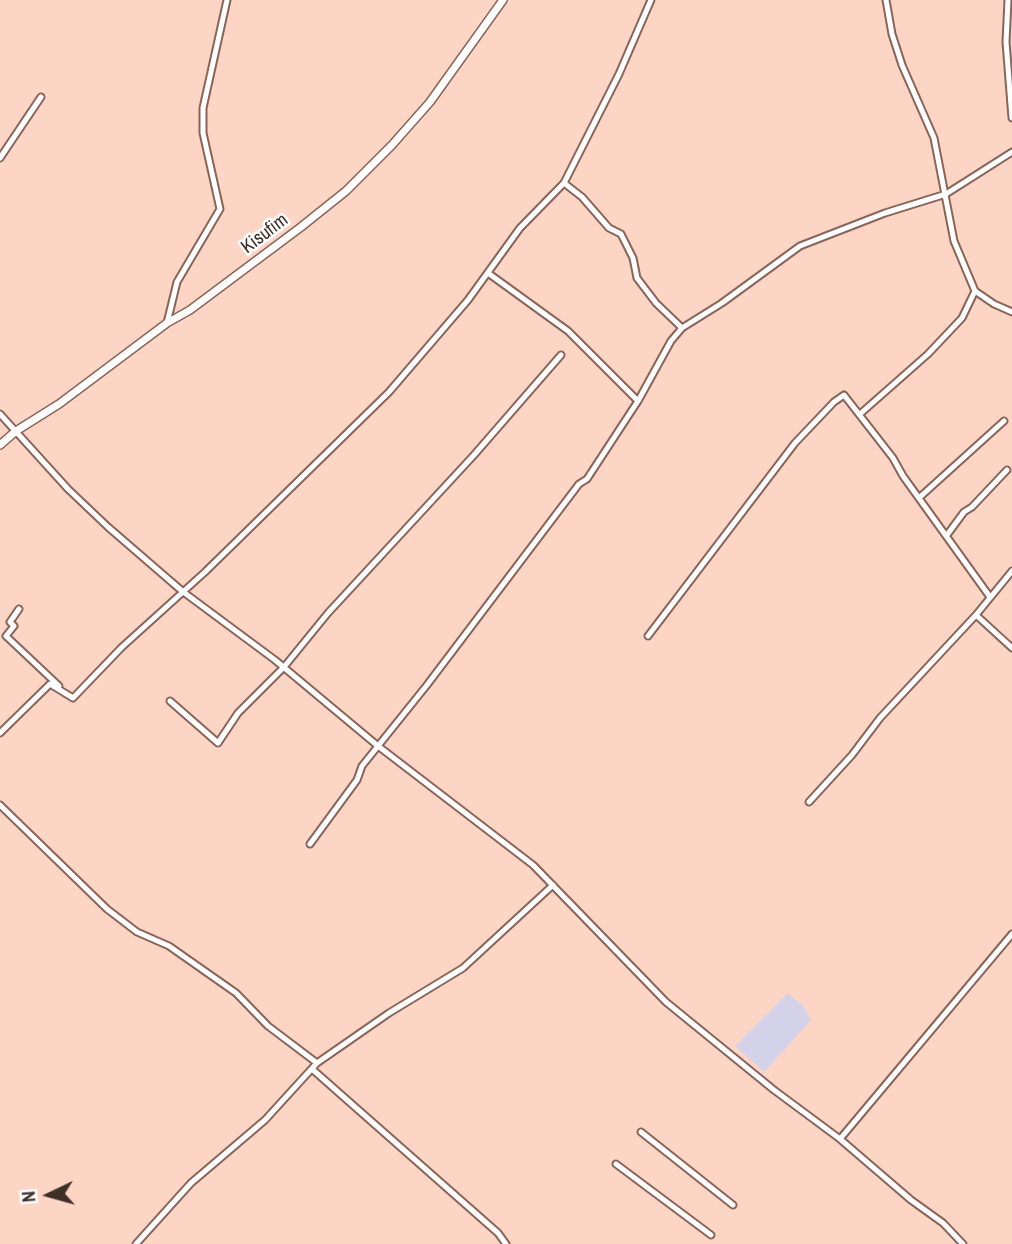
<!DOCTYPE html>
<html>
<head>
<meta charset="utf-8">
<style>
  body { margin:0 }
  #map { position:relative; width:1012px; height:1244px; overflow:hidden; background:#fcd5c5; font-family:"Archivo Narrow",sans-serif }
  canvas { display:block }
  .north { position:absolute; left:14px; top:1160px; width:70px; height:70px; -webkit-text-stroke:5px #fff; paint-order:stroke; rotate:265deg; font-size:19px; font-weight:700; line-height:28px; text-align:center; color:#3e2f29 }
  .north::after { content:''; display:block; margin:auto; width:24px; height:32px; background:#3e2f29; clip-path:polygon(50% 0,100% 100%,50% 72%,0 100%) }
</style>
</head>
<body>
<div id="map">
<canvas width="1012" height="1244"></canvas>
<div class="north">N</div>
</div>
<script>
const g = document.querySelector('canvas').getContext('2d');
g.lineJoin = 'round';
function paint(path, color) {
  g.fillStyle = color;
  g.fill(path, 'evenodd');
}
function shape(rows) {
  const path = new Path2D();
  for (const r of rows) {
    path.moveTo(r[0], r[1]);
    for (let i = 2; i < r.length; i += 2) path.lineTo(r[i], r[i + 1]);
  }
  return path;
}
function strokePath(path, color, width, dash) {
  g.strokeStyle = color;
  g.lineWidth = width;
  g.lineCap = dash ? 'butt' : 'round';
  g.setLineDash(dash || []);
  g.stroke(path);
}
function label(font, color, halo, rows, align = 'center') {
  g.font = font + ' "Archivo Narrow",sans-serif';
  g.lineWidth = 5;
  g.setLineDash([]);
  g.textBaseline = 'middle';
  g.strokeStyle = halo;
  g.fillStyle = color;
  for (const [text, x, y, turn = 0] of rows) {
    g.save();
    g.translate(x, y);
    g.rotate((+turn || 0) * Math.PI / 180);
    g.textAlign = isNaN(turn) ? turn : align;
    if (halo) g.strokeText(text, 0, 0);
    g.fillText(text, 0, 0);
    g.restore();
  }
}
const education = shape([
  [788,993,803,1006,811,1020,764,1072,735,1046]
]);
const minor = shape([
  [886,0,892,34,902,65,934,138,954,241,975,291],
  [1008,0,1006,42,1012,118],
  [0,158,41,97],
  [564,183,582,197,609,228,621,234,633,258,637,278,656,303,682,328],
  [488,273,568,331,638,401],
  [167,323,177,282,220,209,203,133,203,108,227,0],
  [0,414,68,489,108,527,182,591,275,660,378,746,533,865,666,1002,774,1090,840,1139,911,1200,943,1223,963,1244],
  [860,414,928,354,962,318,975,291,994,304,1012,312],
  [920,497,1004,421],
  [947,535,964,512,972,507,1007,470],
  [19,609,10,622,14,626,6,636,59,686],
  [976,615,1012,648],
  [648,636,795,443,834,402,844,395,893,458,903,476,990,597],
  [170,701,218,743,238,713,284,667,328,613,474,455,561,355],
  [0,733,50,684,73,698,122,647,205,572,389,392,468,300,520,228,564,183,619,74,651,0],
  [809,802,852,755,880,718,976,615,1012,571],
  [0,805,107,909,137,932,169,946,236,993,268,1026,317,1063],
  [310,844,357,780,362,766,427,685,579,484,587,479,638,401,671,341,682,328,722,303,800,246,885,213,946,194,1012,152],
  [312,1069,498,1233,506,1244],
  [641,1132,733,1205],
  [840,1139,1012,934],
  [616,1164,711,1235],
  [136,1244,191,1183,265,1120,317,1063,389,1013,463,968,553,885]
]);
const tertiary = shape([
  [0,445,16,431,59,404,167,323,190,310,301,227,346,191,392,145,430,102,503,0]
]);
const streetNames = [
  ["Kisufim",265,234,-37]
];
paint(education, '#d4d2e8');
strokePath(minor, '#886558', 9);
strokePath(tertiary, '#886558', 10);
strokePath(minor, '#fff', 5);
strokePath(tertiary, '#fff', 7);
label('19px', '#3e2f29', '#fff', streetNames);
</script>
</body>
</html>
